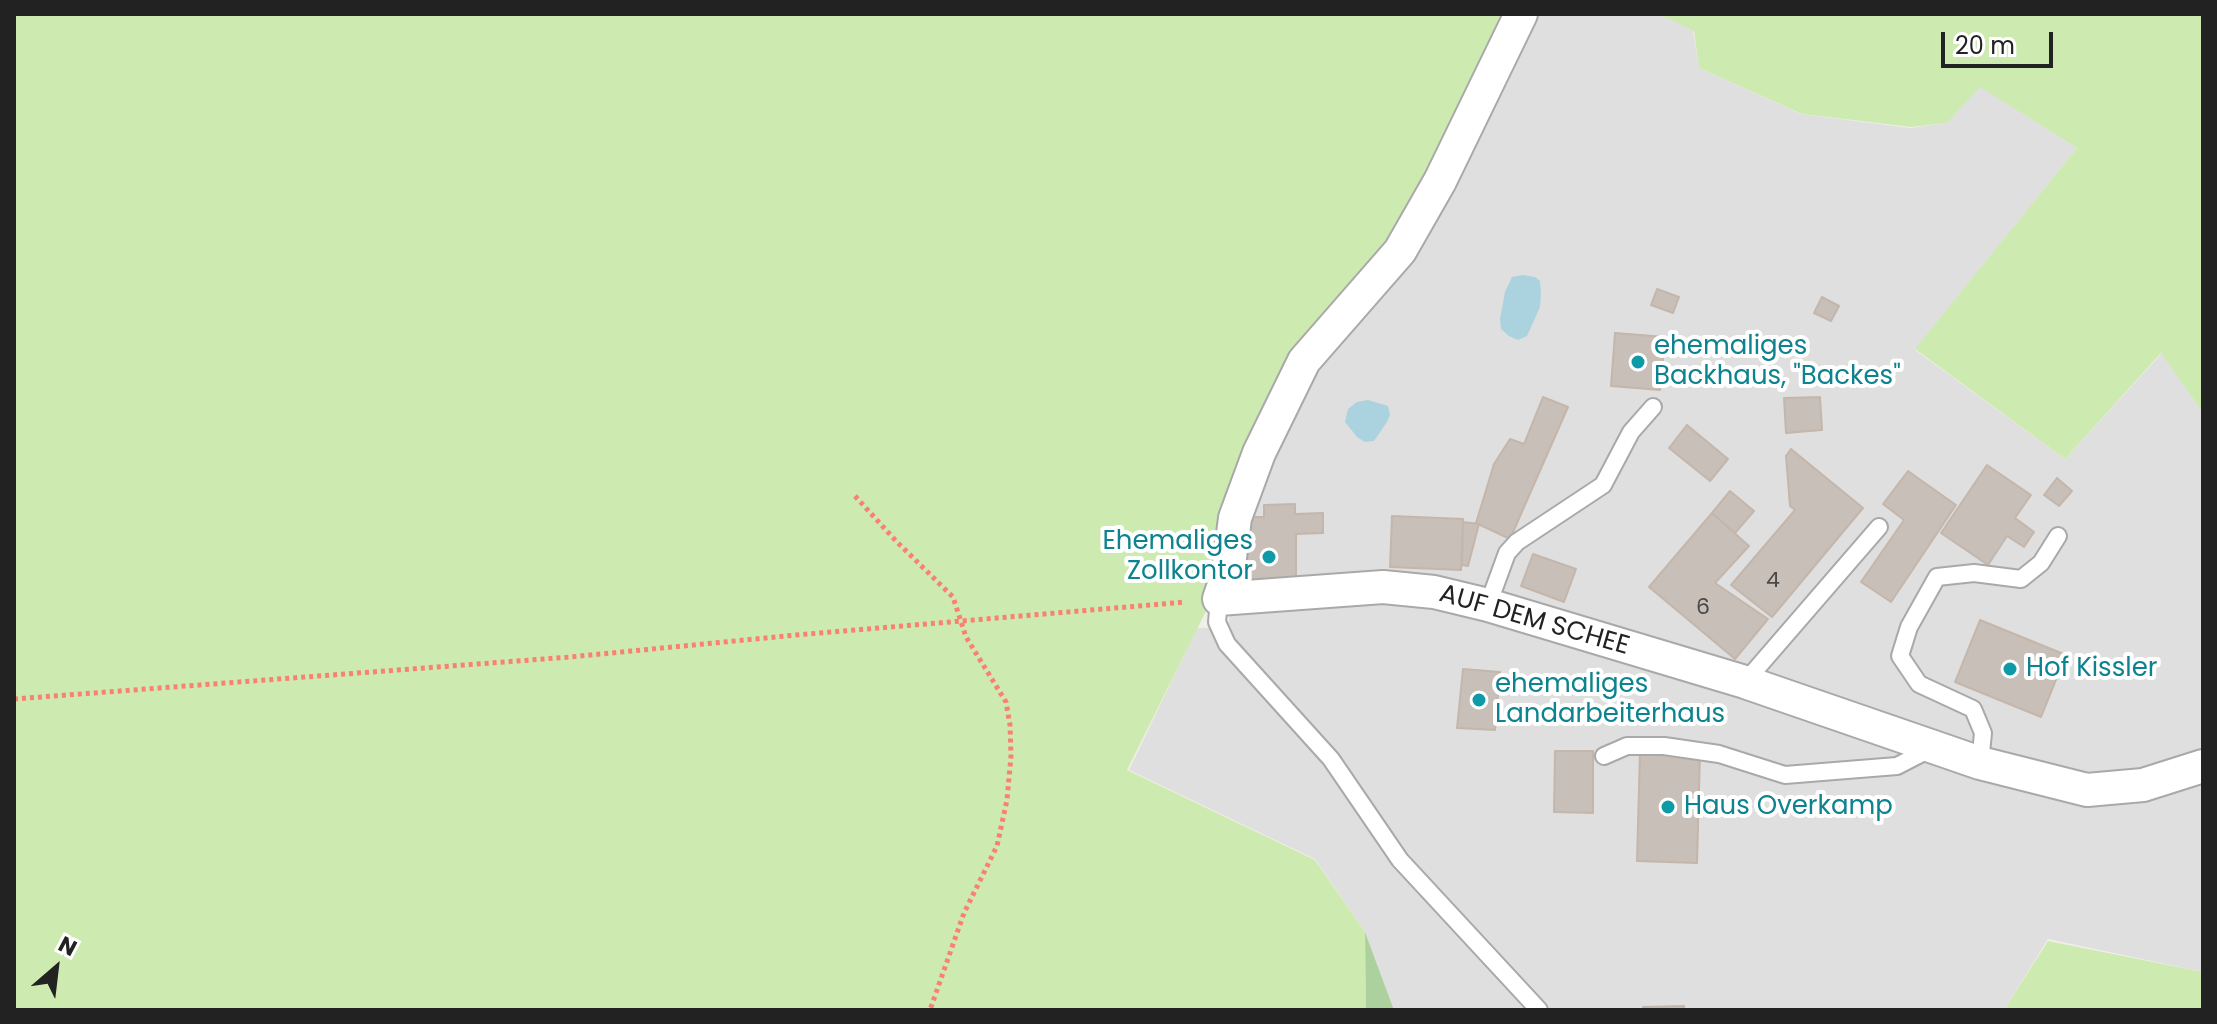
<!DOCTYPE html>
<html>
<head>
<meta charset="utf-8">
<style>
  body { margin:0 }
  #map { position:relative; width:2217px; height:1024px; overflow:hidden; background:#f2efe9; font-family:Poppins,sans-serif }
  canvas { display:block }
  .frame { position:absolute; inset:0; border:16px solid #222; pointer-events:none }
  .north { position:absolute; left:16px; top:928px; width:80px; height:80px; -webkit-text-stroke:6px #fff; paint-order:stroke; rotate:28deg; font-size:22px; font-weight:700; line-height:32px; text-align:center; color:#222 }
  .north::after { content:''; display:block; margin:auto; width:28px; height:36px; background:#222; clip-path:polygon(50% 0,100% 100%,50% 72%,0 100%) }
  .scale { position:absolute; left:1941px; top:32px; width:112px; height:36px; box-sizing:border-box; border:4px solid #222; border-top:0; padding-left:10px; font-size:24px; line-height:28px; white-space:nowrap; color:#222; -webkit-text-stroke:6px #fff; paint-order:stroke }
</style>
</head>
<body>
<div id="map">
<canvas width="2217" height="1024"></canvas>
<div class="frame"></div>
<div class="north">N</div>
<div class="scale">20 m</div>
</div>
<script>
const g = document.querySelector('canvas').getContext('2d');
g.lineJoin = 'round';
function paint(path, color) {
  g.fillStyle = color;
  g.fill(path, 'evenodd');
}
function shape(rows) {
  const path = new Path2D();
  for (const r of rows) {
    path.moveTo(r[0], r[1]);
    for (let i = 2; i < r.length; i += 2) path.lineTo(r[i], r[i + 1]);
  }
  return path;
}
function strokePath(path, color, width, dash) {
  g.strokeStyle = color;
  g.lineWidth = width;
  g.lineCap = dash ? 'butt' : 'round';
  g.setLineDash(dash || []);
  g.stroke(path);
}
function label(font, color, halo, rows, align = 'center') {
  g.font = font + ' Poppins,sans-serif';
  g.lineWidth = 8;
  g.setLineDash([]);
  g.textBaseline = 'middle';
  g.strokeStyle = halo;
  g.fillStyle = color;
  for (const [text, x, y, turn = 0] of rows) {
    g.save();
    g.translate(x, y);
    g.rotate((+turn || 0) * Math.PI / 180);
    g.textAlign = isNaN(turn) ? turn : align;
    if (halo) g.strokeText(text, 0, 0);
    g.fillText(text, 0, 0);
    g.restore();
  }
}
const residential = shape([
  [1531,14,1659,14,1693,30,1699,68,1801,114,1910,128,1946,123,1979,86,2077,148,1915,350,2065,459,2162,353,2203,413,2203,972,2048,939,2004,1010,1394,1010,1365,932,1315,859,1129,770,1197,628,1228,628,1242,526,1312,364]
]);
const grass = shape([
  [14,14,1511,14,1401,229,1294,357,1225,573,1127,770,1315,860,1365,932,1366,1010,14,1010],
  [1659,14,2203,14,2203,413,2161,353,2065,459,1915,349,2077,148,1980,87,1947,123,1911,127,1802,114,1699,68,1694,31],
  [2048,941,2203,972,2203,1010,2004,1010]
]);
const forest = shape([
  [1365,932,1394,1010,1366,1010]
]);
const water = shape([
  [1523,275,1535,277,1540,281,1541,293,1540,307,1527,336,1518,340,1509,336,1501,329,1500,319,1505,292,1512,277],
  [1368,400,1388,406,1390,415,1387,422,1374,441,1365,442,1357,437,1345,422,1348,409,1357,402]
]);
const building = shape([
  [1657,289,1679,297,1673,313,1651,305,1657,289],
  [1822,297,1839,306,1831,321,1814,313,1822,297],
  [1615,333,1665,337,1660,390,1611,386,1615,333],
  [1543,397,1568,407,1510,539,1476,523,1494,464,1510,439,1524,444,1543,397],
  [1820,397,1822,430,1786,433,1784,398,1820,397],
  [1687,425,1728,459,1710,481,1669,448,1687,425],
  [1791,449,1863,508,1772,617,1731,585,1795,510,1790,506,1786,456,1791,449],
  [1987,465,2031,495,2015,518,2034,532,2024,547,2007,536,1988,565,1941,533,1987,465],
  [1908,471,1956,505,1891,602,1861,582,1904,520,1883,504,1908,471],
  [2057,478,2072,491,2059,506,2044,495,2057,478],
  [1730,491,1754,511,1735,533,1712,513,1730,491],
  [1295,504,1295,514,1323,513,1323,533,1296,534,1296,579,1242,581,1243,534,1248,517,1264,517,1264,505,1295,504],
  [1712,513,1749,546,1715,583,1768,619,1735,659,1649,587,1712,513],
  [1392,516,1463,519,1461,570,1390,567,1392,516],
  [1463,522,1479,524,1468,566,1462,565,1463,522],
  [1533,554,1576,569,1564,602,1521,586,1533,554],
  [1980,620,2066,655,2041,717,1955,682,1980,620],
  [1463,669,1500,672,1495,730,1457,728,1463,669],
  [1555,751,1593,751,1593,813,1554,812,1555,751],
  [1640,751,1700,753,1697,863,1637,861,1640,751],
  [1684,1006,1684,1010,1643,1010,1643,1007,1684,1006]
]);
const path = shape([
  [855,496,896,541,953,597,966,637,1006,702,1010,725,1011,756,1007,800,997,846,964,913,930,1010],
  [14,699,570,657,796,635,1186,602]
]);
const lane = shape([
  [1219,599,1217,622,1227,644,1331,759,1400,860,1539,1010],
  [1488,605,1507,553,1517,542,1603,485,1631,432,1653,407],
  [1745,682,1879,527],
  [1604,756,1627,746,1664,746,1719,754,1785,775,1897,766,1932,748],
  [1980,763,1983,733,1973,709,1919,684,1900,656,1909,627,1937,577,1974,573,2021,579,2041,563,2058,536]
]);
const street = shape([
  [1521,14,1440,181,1400,251,1304,361,1259,453,1235,518,1228,573,1219,599,1383,587,1434,592,1488,605,1745,682,1980,763,2087,790,2143,785,2203,766]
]);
const markers = [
  [1638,362,8,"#0f9aa8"],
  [1269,557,8,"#0f9aa8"],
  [2010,669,8,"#0f9aa8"],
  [1479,700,8,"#0f9aa8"],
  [1668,807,8,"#0f9aa8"]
];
const numberNames = [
  ["4",1773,581],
  ["6",1703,608]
];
const cultureNames = [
  ["ehemaliges",1654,347],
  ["Backhaus, \"Backes\"",1654,377],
  ["Ehemaliges",1253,542,"right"],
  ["Zollkontor",1253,572,"right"],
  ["Hof Kissler",2026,669],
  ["ehemaliges",1495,685],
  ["Landarbeiterhaus",1495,715],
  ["Haus Overkamp",1684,807]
];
const streetNames = [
  ["AUF DEM SCHEE",1534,621,16]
];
paint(residential, '#e0dfdf');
paint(grass, '#cdebb0');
paint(forest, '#add19e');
paint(water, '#aad3df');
paint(building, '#c7bfb8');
strokePath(building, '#c4b6ab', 2);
strokePath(lane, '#a9a9a9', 20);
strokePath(street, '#a9a9a9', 36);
strokePath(path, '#fa8072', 5, [4, 4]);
strokePath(lane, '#fff', 16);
strokePath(street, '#fff', 32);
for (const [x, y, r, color] of markers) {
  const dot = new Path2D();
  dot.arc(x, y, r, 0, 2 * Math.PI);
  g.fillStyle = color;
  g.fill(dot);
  strokePath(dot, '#fff', 3);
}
label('22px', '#4b4948', null, numberNames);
label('26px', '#0d838f', '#fff', cultureNames, 'left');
label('26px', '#222', '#fff', streetNames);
</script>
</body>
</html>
